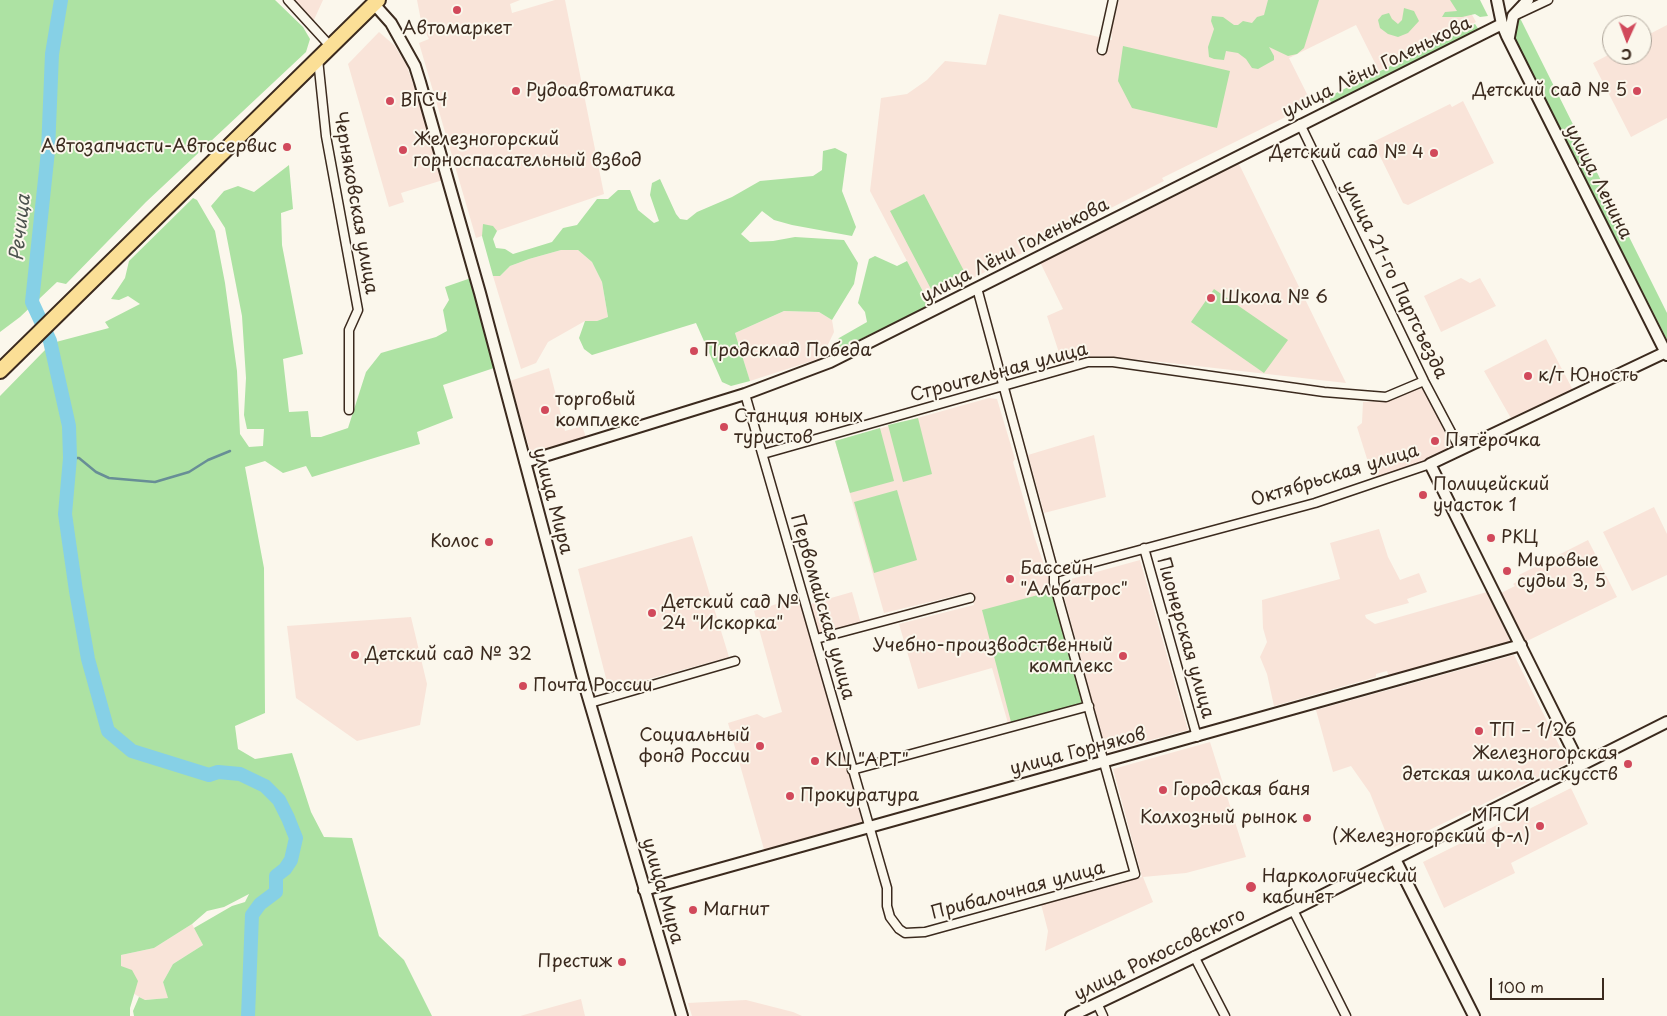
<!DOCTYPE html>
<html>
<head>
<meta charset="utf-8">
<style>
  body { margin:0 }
  #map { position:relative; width:1667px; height:1016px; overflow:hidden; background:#fbf7ec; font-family:"Playpen Sans",sans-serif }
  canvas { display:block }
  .north { position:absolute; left:1602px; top:15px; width:50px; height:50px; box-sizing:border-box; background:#fbf7ec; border:1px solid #aea59a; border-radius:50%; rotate:182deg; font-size:14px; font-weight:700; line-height:20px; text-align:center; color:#3b2a1e }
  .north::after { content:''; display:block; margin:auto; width:18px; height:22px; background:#d1495b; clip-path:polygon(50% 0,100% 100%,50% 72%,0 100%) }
  .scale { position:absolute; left:1490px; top:978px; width:114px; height:22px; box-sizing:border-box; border:2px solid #3b2a1e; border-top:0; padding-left:6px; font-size:15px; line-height:18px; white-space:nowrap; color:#3b2a1e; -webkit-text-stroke:4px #fbf7ec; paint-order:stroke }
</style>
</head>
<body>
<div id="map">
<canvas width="1667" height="1016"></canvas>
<div class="north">С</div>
<div class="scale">100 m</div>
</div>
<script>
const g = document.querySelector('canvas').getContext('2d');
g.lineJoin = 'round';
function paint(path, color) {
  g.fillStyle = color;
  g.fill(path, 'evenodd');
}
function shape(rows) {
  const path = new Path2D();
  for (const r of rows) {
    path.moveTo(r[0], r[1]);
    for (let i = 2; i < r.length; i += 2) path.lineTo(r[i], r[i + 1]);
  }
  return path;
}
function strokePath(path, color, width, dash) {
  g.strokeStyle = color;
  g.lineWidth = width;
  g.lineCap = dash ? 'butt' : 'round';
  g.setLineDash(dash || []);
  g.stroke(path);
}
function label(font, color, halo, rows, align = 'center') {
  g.font = font + ' "Playpen Sans",sans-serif';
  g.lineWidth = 4;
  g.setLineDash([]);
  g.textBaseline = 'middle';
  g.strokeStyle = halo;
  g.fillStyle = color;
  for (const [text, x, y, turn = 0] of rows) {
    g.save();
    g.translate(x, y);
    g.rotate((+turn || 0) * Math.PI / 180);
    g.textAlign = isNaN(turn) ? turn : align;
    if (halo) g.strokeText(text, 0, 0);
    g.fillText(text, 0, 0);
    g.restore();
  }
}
const built = shape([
  [291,0,323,0,313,22],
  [417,0,520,0,510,4,512,13,555,0,565,0,604,194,476,238,419,43,429,39,422,26],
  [1119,0,1464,0,1476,22,1379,71,1356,25,1289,58,1312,104,1162,178,1164,181,928,301,870,191,881,98,907,94,927,80,945,61,986,65,999,14,1112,40,1111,31],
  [1667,25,1667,118,1631,137,1593,63,1612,53,1642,55,1642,38],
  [379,32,394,45,406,64,426,119,443,180,401,193,404,202,389,207,348,64],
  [1463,101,1494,163,1408,205,1403,203,1373,142,1450,104,1452,107],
  [1238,162,1346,383,1144,360,1090,358,1063,365,1047,316,1063,309,1040,262],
  [561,250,578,250,592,262,602,282,608,317,597,321,585,321,548,342,536,363,521,369,493,276,500,276,510,266,529,259],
  [1461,278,1470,283,1480,278,1496,306,1441,332,1424,296],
  [784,311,819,312,832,320,834,332,824,353,818,359,750,381,735,333],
  [1546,339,1573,390,1512,420,1484,371],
  [549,368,565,431,582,426,586,437,531,454,510,381],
  [1422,387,1453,448,1422,463,1374,481,1357,427,1362,423,1363,402,1390,400],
  [989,398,997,399,1015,459,1013,462,1034,536,1053,591,1082,703,1008,723,992,668,918,689,899,624,974,605,971,592,884,613,835,441],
  [1094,435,1106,497,1044,513,1028,455],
  [1654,507,1667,534,1667,575,1632,591,1603,532],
  [1379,529,1388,557,1400,580,1419,573,1427,592,1407,599,1409,603,1365,615,1366,618,1375,624,1487,592,1511,643,1389,677,1387,671,1376,674,1376,677,1274,706,1267,674,1260,657,1267,642,1263,628,1262,600,1340,579,1330,543],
  [692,536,729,657,609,690,578,569],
  [1588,540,1617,597,1523,643,1499,594,1515,586,1513,584,1521,579,1519,575],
  [1140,560,1188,730,1106,752,1060,582],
  [852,592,861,624,812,638,863,825,765,853,728,723,757,714,764,718,782,712,754,611,806,595,810,604],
  [411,617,427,684,420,725,357,741,296,698,287,626],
  [1514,655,1568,763,1392,848,1370,793,1351,766,1333,772,1316,710],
  [1210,742,1246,857,1186,873,1143,877,1153,902,1045,951,1048,931,1041,904,1142,877,1113,769],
  [1571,788,1588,824,1511,863,1515,873,1444,908,1423,862],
  [192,924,203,945,173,964,163,982,169,998,144,1000,120,985,121,955,154,948],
  [581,999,585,1016,520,1016],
  [746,1000,793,1012,802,1016,692,1016,688,1003]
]);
const green = shape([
  [0,0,275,0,303,27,310,39,306,52,146,202,66,284,57,282,20,317,0,332],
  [1268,0,1319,0,1304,48,1297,54,1288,56,1269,47,1274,56,1274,60,1258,69,1252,68,1246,59,1238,53,1226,51,1224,60,1214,59,1209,57,1208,47,1214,29,1211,21,1212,16,1223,17,1234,25,1238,25,1243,21,1252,23,1257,17,1264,15],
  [1450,0,1480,0,1488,16,1480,17,1475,14,1462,17,1442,17,1445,12,1457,11],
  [1404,8,1414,11,1419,21,1408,33,1398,37,1388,34,1380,28,1378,20,1382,15,1389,13,1392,19,1398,24,1402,20],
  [1520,18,1667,313,1667,340,1515,38,1512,30,1515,21],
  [1475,24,1479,30,1332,104,1328,97],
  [1123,46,1230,71,1217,128,1132,108,1118,81],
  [835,148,847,154,842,191,856,227,852,236,792,225,774,220,762,211,741,234,750,242,773,241,795,237,844,240,858,263,854,284,832,320,819,312,784,311,735,333,750,381,731,386,722,382,696,323,592,355,584,349,579,338,585,321,597,321,608,317,602,282,592,262,578,250,561,250,529,259,510,266,500,276,493,276,482,236,483,224,493,226,497,231,493,239,496,248,505,249,513,254,552,242,563,228,577,225,597,199,608,199,618,190,630,190,638,210,654,223,659,221,650,195,652,183,660,179,676,214,680,219,687,220,697,212,732,197,760,181,813,176,822,170,823,151],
  [289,165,293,209,281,213,282,245,303,354,283,359,289,412,308,411,311,437,321,437,348,428,366,372,381,353,436,337,447,331,443,310,449,300,445,287,471,278,494,368,443,385,453,418,417,432,420,444,312,477,306,466,283,473,265,461,245,467,264,568,265,713,235,726,238,749,255,759,292,753,311,812,324,837,352,838,379,936,404,960,432,1016,134,1016,133,1011,139,997,145,1000,168,998,163,982,173,964,203,945,194,928,232,906,245,902,249,894,224,907,207,911,192,924,154,948,121,955,121,966,132,970,138,981,130,1008,130,1016,0,1016,0,396,45,350,59,368,56,342,109,328,105,322,140,304,128,296,119,300,111,299,125,278,129,261,193,198,197,200,215,231,225,283,237,371,240,434,249,447,263,446,264,429,247,429,244,415,246,378,242,316,225,228,211,206,224,191,238,186,254,192],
  [924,194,964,271,931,289,890,211],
  [875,256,897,266,907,261,928,301,932,302,924,309,833,352,832,349,839,338,867,322,865,312,858,303,869,259],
  [1214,289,1288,340,1264,373,1191,322],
  [918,418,932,474,903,482,888,425],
  [880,428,894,481,850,493,835,441],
  [897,490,917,560,874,573,854,502],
  [1053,591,1082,703,1011,722,982,610]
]);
const stream = shape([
  [70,458,79,458,96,472,109,478,155,482,189,472,208,460,230,451]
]);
const river = shape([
  [61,0,52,54,48,151,32,302,50,341,69,426,70,458,65,514,76,591,88,659,108,731,132,751,209,775,218,772,240,774,265,786,279,800,288,818,296,838,291,860,285,869,276,876,276,892,260,904,252,915,248,1016]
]);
const street = shape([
  [288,0,331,47],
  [1516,15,1548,0],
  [1102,50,1113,0],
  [318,59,326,136,358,310,349,330,349,410],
  [1300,124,1424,381,1460,449],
  [745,394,887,888,887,906,890,917,899,929,905,933,925,932,1135,874,1054,583,1054,573,977,288],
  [763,454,1088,362,1113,362,1324,392,1386,397,1424,381],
  [1144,548,1197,737],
  [1054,573,1315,503,1430,464],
  [816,639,970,598],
  [590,703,735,661],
  [852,770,1089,706],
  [1293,910,1346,1016],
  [1194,956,1225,1016],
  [1097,1003,1103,1016]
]);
const secondary = shape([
  [1497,0,1502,24,1507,36,1667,355],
  [374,4,391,23,415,66,420,82,480,293,584,683,682,1016],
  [1509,37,1513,16,1528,0],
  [525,462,745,394,830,362,1502,24],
  [1580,765,1430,464,1666,352],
  [1395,859,1474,1016],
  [644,890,1521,645],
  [1071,1016,1293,910,1667,722]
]);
const highway = shape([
  [0,371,378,0]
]);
const markers = [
  [457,10,5,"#d1495b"],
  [516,91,5,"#d1495b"],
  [1637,91,5,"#d1495b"],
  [390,101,5,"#d1495b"],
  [287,147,5,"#d1495b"],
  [403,150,5,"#d1495b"],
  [1434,153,5,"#d1495b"],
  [1211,298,5,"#d1495b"],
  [694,351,5,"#d1495b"],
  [1528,376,5,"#d1495b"],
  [545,410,5,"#d1495b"],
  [724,427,5,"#d1495b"],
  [1435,441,5,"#d1495b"],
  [1423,495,5,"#d1495b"],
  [1491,538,5,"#d1495b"],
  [489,542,5,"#d1495b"],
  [1507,571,5,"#d1495b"],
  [1010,579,5,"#d1495b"],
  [652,613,5,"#d1495b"],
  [355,655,5,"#d1495b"],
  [1123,656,5,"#d1495b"],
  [523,686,5,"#d1495b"],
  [1479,731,5,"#d1495b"],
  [760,746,5,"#d1495b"],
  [815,761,5,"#d1495b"],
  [1628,764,5,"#d1495b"],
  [1163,790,5,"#d1495b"],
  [790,796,5,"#d1495b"],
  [1307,818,5,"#d1495b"],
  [1540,826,5,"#d1495b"],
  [1251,887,6,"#d1495b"],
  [693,910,5,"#d1495b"],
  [622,962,5,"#d1495b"]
];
const poiNames = [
  ["Автомаркет",457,29,"center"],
  ["Рудоавтоматика",526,91],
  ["Детский сад № 5",1627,91,"right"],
  ["ВГСЧ",400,101],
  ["Железногорский",413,140],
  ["горноспасательный взвод",413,161],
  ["Автозапчасти-Автосервис",277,147,"right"],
  ["Детский сад № 4",1424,153,"right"],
  ["Школа № 6",1221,298],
  ["Продсклад Победа",704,351],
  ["к/т Юность",1538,376],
  ["торговый",555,400],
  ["комплекс",555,421],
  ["Станция юных",734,417],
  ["туристов",734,438],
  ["Пятёрочка",1445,441],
  ["Полицейский",1433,485],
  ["участок 1",1433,506],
  ["РКЦ",1501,538],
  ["Колос",479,542,"right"],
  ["Мировые",1517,561],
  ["судьи 3, 5",1517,582],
  ["Бассейн",1020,569],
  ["\"Альбатрос\"",1020,590],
  ["Детский сад №",662,603],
  ["24 \"Искорка\"",662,624],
  ["Учебно-производственный",1113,646,"right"],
  ["комплекс",1113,667,"right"],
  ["Детский сад № 32",365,655],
  ["Почта России",533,686],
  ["ТП – 1/26",1489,731],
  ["Социальный",750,736,"right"],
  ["фонд России",750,757,"right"],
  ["Железногорская",1618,754,"right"],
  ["детская школа искусств",1618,775,"right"],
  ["КЦ \"АРТ\"",825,761],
  ["Городская баня",1173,790],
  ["Прокуратура",800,796],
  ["МПСИ",1530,816,"right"],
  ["(Железногорский ф-л)",1530,837,"right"],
  ["Колхозный рынок",1297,818,"right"],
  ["Наркологический",1262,877],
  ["кабинет",1262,898],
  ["Магнит",703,910],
  ["Престиж",612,962,"right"]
];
const streetNames = [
  ["улица Лёни Голенькова",1377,68,-26],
  ["улица Ленина",1598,182,63],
  ["Черняковская улица",355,203,80],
  ["улица Лёни Голенькова",1015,251,-27],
  ["улица 21-го Партсъезда",1394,280,64],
  ["Строительная улица",999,373,-15],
  ["Октябрьская улица",1335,476,-17],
  ["улица Мира",552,501,75],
  ["Первомайская улица",822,607,74],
  ["Пионерская улица",1185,638,74],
  ["улица Горняков",1078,752,-15],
  ["улица Мира",662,891,74],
  ["Прибалочная улица",1018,891,-15],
  ["улица Рокоссовского",1160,955,-26]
];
const waterNames = [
  ["Речица",21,228,-84]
];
paint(built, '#f9e4d9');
paint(green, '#ade2a3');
strokePath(stream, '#688e96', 2.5);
strokePath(river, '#86d0e6', 14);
strokePath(street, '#3b2a1e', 11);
strokePath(secondary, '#3b2a1e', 14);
strokePath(highway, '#3b2a1e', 18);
strokePath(street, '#fbf7ec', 8);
strokePath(secondary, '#fbf7ec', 10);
strokePath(highway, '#fbdf96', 14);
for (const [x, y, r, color] of markers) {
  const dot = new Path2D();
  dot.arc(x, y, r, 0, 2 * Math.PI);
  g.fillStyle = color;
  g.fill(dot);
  strokePath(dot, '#fbf7ec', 2);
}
label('18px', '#3b2a1e', '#fbf7ec', poiNames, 'left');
label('18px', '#3b2a1e', '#fbf7ec', streetNames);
label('italic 19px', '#4e5450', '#fbf7ec', waterNames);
</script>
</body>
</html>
